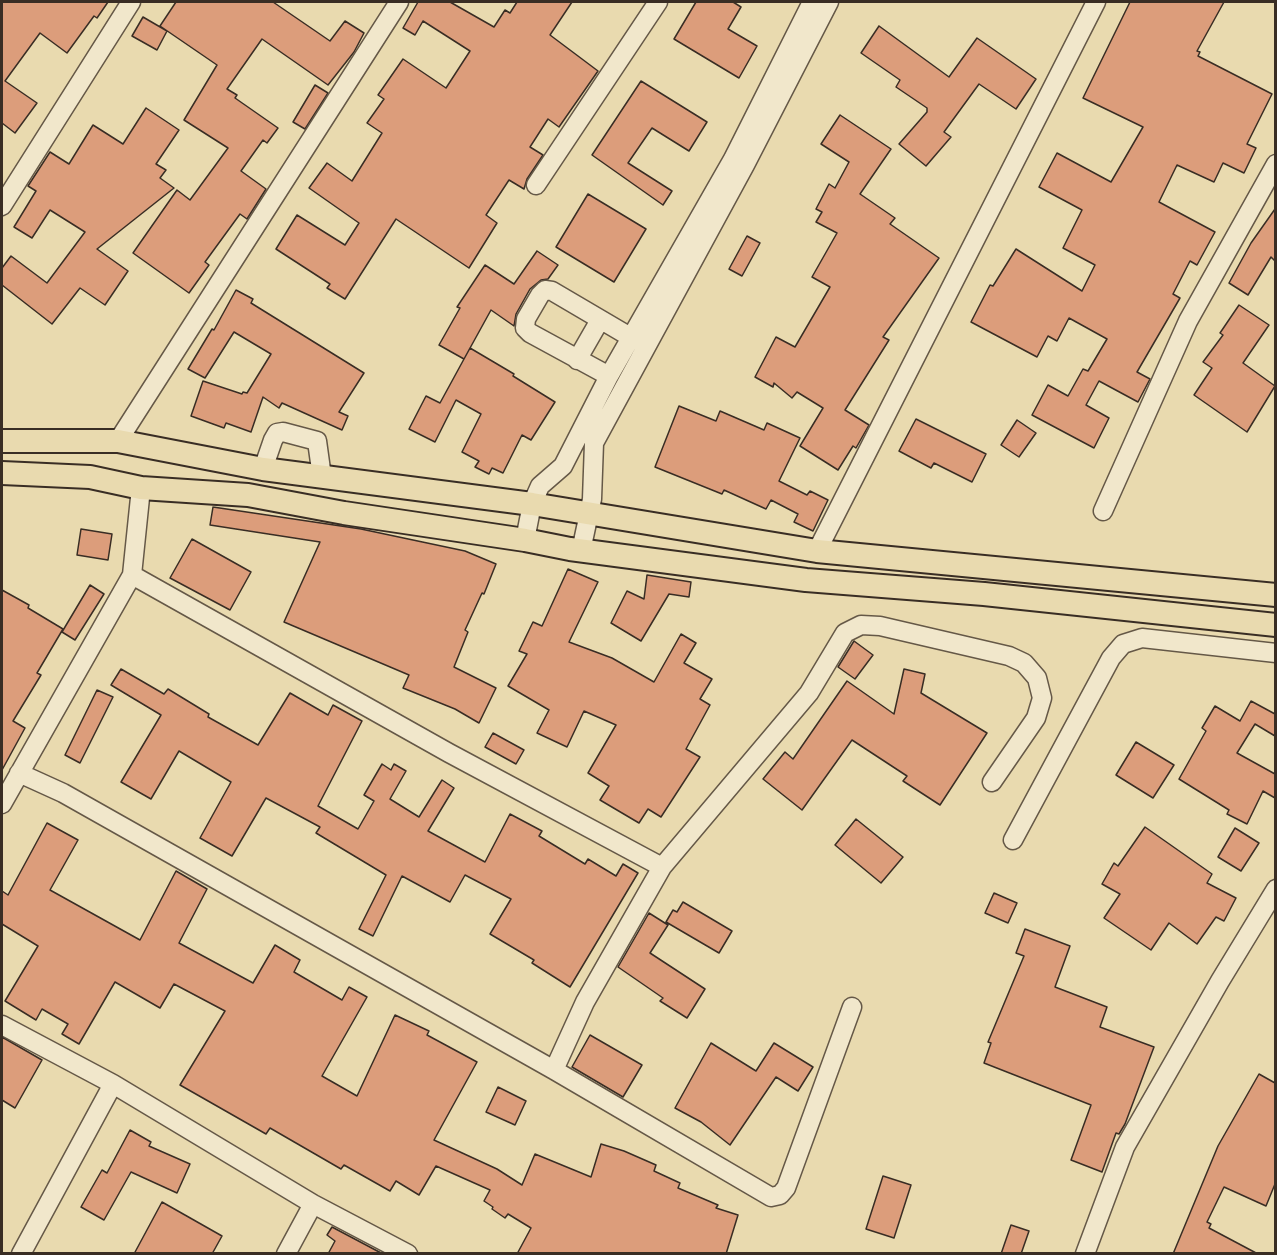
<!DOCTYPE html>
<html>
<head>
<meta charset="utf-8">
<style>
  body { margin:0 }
  #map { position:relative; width:1277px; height:1255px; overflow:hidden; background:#e9daaf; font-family:"Gentium Book Plus",serif }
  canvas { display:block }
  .frame { position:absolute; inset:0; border:3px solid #392d24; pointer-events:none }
</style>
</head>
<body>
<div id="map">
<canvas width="1277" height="1255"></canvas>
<div class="frame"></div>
</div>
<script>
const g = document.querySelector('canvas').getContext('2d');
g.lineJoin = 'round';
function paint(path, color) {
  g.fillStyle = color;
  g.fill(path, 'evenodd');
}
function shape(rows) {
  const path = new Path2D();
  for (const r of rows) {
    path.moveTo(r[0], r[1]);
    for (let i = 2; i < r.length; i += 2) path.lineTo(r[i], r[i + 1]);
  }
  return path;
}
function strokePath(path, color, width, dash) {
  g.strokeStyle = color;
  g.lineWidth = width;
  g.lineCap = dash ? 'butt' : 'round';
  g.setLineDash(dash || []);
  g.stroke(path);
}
const building = shape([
  [2,2,108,2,97,18,94,16,67,53,40,33,5,81,37,103,15,133,2,123,2,2],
  [176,2,273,2,330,41,345,21,364,33,354,52,328,85,262,39,227,89,237,95,235,98,278,128,267,143,263,140,241,171,266,189,247,219,240,214,205,262,209,265,189,293,133,253,177,190,190,200,228,148,184,120,217,65,160,26,176,2],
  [418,2,450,2,494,27,505,10,510,13,517,2,572,2,550,35,598,71,559,127,548,119,530,147,543,155,527,179,524,189,509,180,486,215,497,223,469,268,396,219,345,299,327,288,330,284,276,249,297,215,345,245,359,223,309,188,327,163,352,181,382,133,367,123,384,99,378,95,403,59,446,88,470,51,423,21,415,35,403,28,418,2],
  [696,2,733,2,741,7,728,29,757,46,739,78,674,39,696,2],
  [1130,2,1224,2,1197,51,1200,52,1198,56,1272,94,1247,144,1256,148,1244,173,1223,163,1214,182,1177,165,1159,202,1215,232,1197,265,1190,261,1173,294,1180,298,1137,372,1150,379,1138,402,1099,381,1086,405,1109,418,1094,448,1032,415,1048,385,1068,396,1083,369,1088,371,1107,339,1069,318,1057,341,1048,336,1037,357,971,322,990,285,993,286,1016,249,1082,291,1095,265,1063,248,1082,210,1039,187,1057,153,1111,182,1143,127,1083,98,1130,2],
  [143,17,167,31,157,50,132,36,143,17],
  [879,26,949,77,977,38,1036,79,1016,109,979,84,944,132,951,137,926,166,899,144,927,112,927,108,896,87,900,80,861,53,879,26],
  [641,81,707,122,689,151,652,128,628,163,672,191,663,205,592,155,641,81],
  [315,85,328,93,305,129,293,122,315,85],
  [146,108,179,130,156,164,166,170,160,178,174,188,97,249,128,271,105,305,80,288,52,324,2,285,2,268,11,256,47,283,85,232,50,210,32,238,14,227,36,191,28,186,50,152,69,164,93,125,123,144,146,108],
  [840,115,891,149,860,194,895,218,890,224,939,258,883,337,889,340,845,410,869,425,856,448,853,446,838,470,800,446,823,408,797,392,792,398,774,383,773,387,755,377,776,337,795,347,830,287,812,277,837,233,816,222,822,212,816,209,829,184,835,188,849,162,821,144,840,115],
  [588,194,646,229,614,282,556,247,588,194],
  [1275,209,1275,261,1271,257,1248,295,1229,283,1251,243,1275,209],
  [747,236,760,243,742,276,729,269,747,236],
  [537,251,558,265,548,279,541,280,530,289,516,314,514,326,491,310,464,359,439,345,460,308,457,307,485,265,514,284,537,251],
  [236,290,253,299,251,303,364,373,339,412,348,416,342,430,282,403,279,408,263,397,251,432,226,423,224,428,191,416,203,381,242,394,243,392,247,393,271,354,234,332,205,378,188,369,212,329,214,330,236,290],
  [1239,305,1269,325,1243,363,1275,386,1247,432,1194,395,1212,368,1203,362,1223,335,1220,333,1239,305],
  [470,348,514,374,513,376,555,402,531,440,522,435,503,473,492,468,489,474,475,467,479,461,462,452,481,414,456,400,435,442,409,429,426,396,440,403,470,348],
  [679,406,716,421,720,411,764,430,767,423,800,438,779,481,807,495,810,491,828,500,813,531,794,522,798,514,771,500,766,509,724,490,722,494,655,467,679,406],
  [916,419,986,454,972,482,934,463,931,468,899,451,916,419],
  [1017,420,1036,433,1019,457,1001,445,1017,420],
  [213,507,361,529,465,551,496,564,484,594,482,593,465,630,468,632,454,667,496,688,479,723,455,709,403,688,409,675,284,622,320,542,210,525,213,507],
  [81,529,112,534,108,560,77,555,81,529],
  [192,539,251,572,230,610,170,578,192,539],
  [568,569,598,582,569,642,612,658,654,682,681,634,696,643,684,663,712,679,700,699,710,705,686,749,700,757,661,817,648,809,639,823,600,800,609,786,588,773,616,725,584,711,567,747,537,733,549,710,508,686,527,654,519,651,533,622,542,626,568,569],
  [647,575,691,582,689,597,669,594,641,641,611,623,627,591,644,599,647,575],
  [90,585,104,594,75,640,62,632,90,585],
  [2,590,29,605,28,608,63,629,37,673,41,675,13,721,25,728,2,770,2,590],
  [854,641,873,655,855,679,838,667,854,641],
  [121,669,164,694,168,689,209,714,208,717,258,745,290,693,328,715,333,705,362,721,318,806,358,829,374,801,364,795,382,764,391,770,394,764,406,771,390,799,419,817,442,780,454,788,428,831,485,862,510,814,542,831,539,836,585,864,588,859,616,876,623,864,638,873,570,987,532,963,534,960,490,934,511,899,465,875,450,902,402,876,373,936,359,929,386,875,316,833,320,827,266,798,232,856,200,838,231,782,179,751,151,799,121,782,161,715,111,685,121,669],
  [904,669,925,674,921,693,987,733,940,805,903,781,907,776,852,740,802,810,763,779,785,752,793,759,847,681,894,714,904,669],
  [97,690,113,697,80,763,65,755,97,690],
  [1251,701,1275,714,1275,736,1255,724,1237,753,1275,774,1275,798,1263,791,1247,824,1227,814,1229,810,1179,779,1206,731,1202,728,1215,706,1240,721,1251,701],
  [493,733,524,750,516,764,485,747,493,733],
  [1136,742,1174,765,1153,798,1116,775,1136,742],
  [856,819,903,857,881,883,835,845,856,819],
  [47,823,78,840,50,890,140,940,176,871,207,889,179,943,253,983,275,945,300,960,294,972,342,1000,349,987,367,997,322,1076,357,1096,395,1015,429,1031,427,1035,477,1062,434,1140,497,1169,522,1185,535,1154,591,1177,601,1144,624,1151,656,1165,654,1171,680,1183,678,1188,718,1205,716,1208,738,1215,726,1254,517,1254,531,1228,508,1214,505,1218,492,1209,493,1207,484,1201,490,1190,436,1166,419,1195,396,1181,390,1191,344,1165,341,1169,270,1128,266,1134,180,1085,225,1011,174,984,160,1008,115,982,79,1044,62,1034,68,1024,42,1009,36,1020,5,1001,38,946,2,924,2,891,8,895,47,823],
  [1145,827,1212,874,1207,883,1236,898,1224,921,1216,917,1197,944,1169,923,1151,950,1104,918,1120,894,1102,884,1114,863,1118,866,1145,827],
  [1235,828,1259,843,1241,871,1218,857,1235,828],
  [994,893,1017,903,1008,923,985,913,994,893],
  [683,902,732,931,719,953,666,922,673,910,677,912,683,902],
  [649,913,668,925,650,953,705,989,687,1018,660,1001,663,998,618,967,649,913],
  [1025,929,1070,946,1055,987,1107,1007,1100,1027,1154,1047,1125,1124,1119,1134,1116,1133,1102,1172,1071,1160,1091,1105,984,1063,991,1043,988,1042,1024,956,1016,953,1025,929],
  [590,1035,642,1065,623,1097,572,1067,590,1035],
  [2,1037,42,1060,15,1108,2,1100,2,1037],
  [711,1043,756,1071,774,1043,813,1067,798,1091,776,1077,730,1145,701,1122,675,1108,711,1043],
  [1259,1074,1275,1083,1275,1184,1266,1206,1224,1187,1207,1222,1211,1224,1209,1228,1258,1254,1173,1254,1218,1146,1259,1074],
  [498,1087,526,1101,515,1125,486,1112,498,1087],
  [130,1130,151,1142,149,1146,190,1164,177,1193,131,1172,104,1220,81,1207,102,1170,107,1173,130,1130],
  [883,1176,911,1185,894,1238,866,1229,883,1176],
  [162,1202,222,1236,212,1254,134,1254,162,1202],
  [1011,1225,1029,1231,1021,1254,1001,1254,1011,1225],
  [332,1227,383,1254,328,1254,335,1241,327,1235,332,1227]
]);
const minor = shape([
  [536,185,658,2],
  [2,206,131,2],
  [577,360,600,320],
  [609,376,530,333,525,328,526,319,540,295,545,290,552,291,632,338],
  [118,441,399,2],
  [263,469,273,440,277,433,283,432,317,441,322,477],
  [1103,511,1188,321,1276,164],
  [525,540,532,504,540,486,563,466,609,376,733,159,812,2],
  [581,551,592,499,594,443,745,165,829,2],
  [817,551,1096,2],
  [132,575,449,753,662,867,809,693,845,633,861,625,880,626,1009,656,1024,663,1037,678,1042,698,1036,718,992,782],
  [19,773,63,793,554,1070,771,1197,780,1195,786,1188,852,1007],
  [2,804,132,575,141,488],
  [1013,840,1111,658,1123,644,1142,638,1276,653],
  [2,1025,113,1084,313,1204,408,1254],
  [554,1070,585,1002,662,867],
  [21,1254,113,1084],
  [286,1254,313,1204],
  [1085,1254,1125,1147,1220,981,1276,889]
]);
const major = shape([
  [2,441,118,441,263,469,532,504,817,551,1276,595],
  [2,473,90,477,141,488,248,495,344,513,525,540,570,549,806,580,984,594,1276,625]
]);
paint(building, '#dc9d7b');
strokePath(building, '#392d24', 1.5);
strokePath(minor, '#655847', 21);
strokePath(major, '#392d24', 26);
strokePath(minor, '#f1e7cb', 18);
strokePath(major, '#e9daaf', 22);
</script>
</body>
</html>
